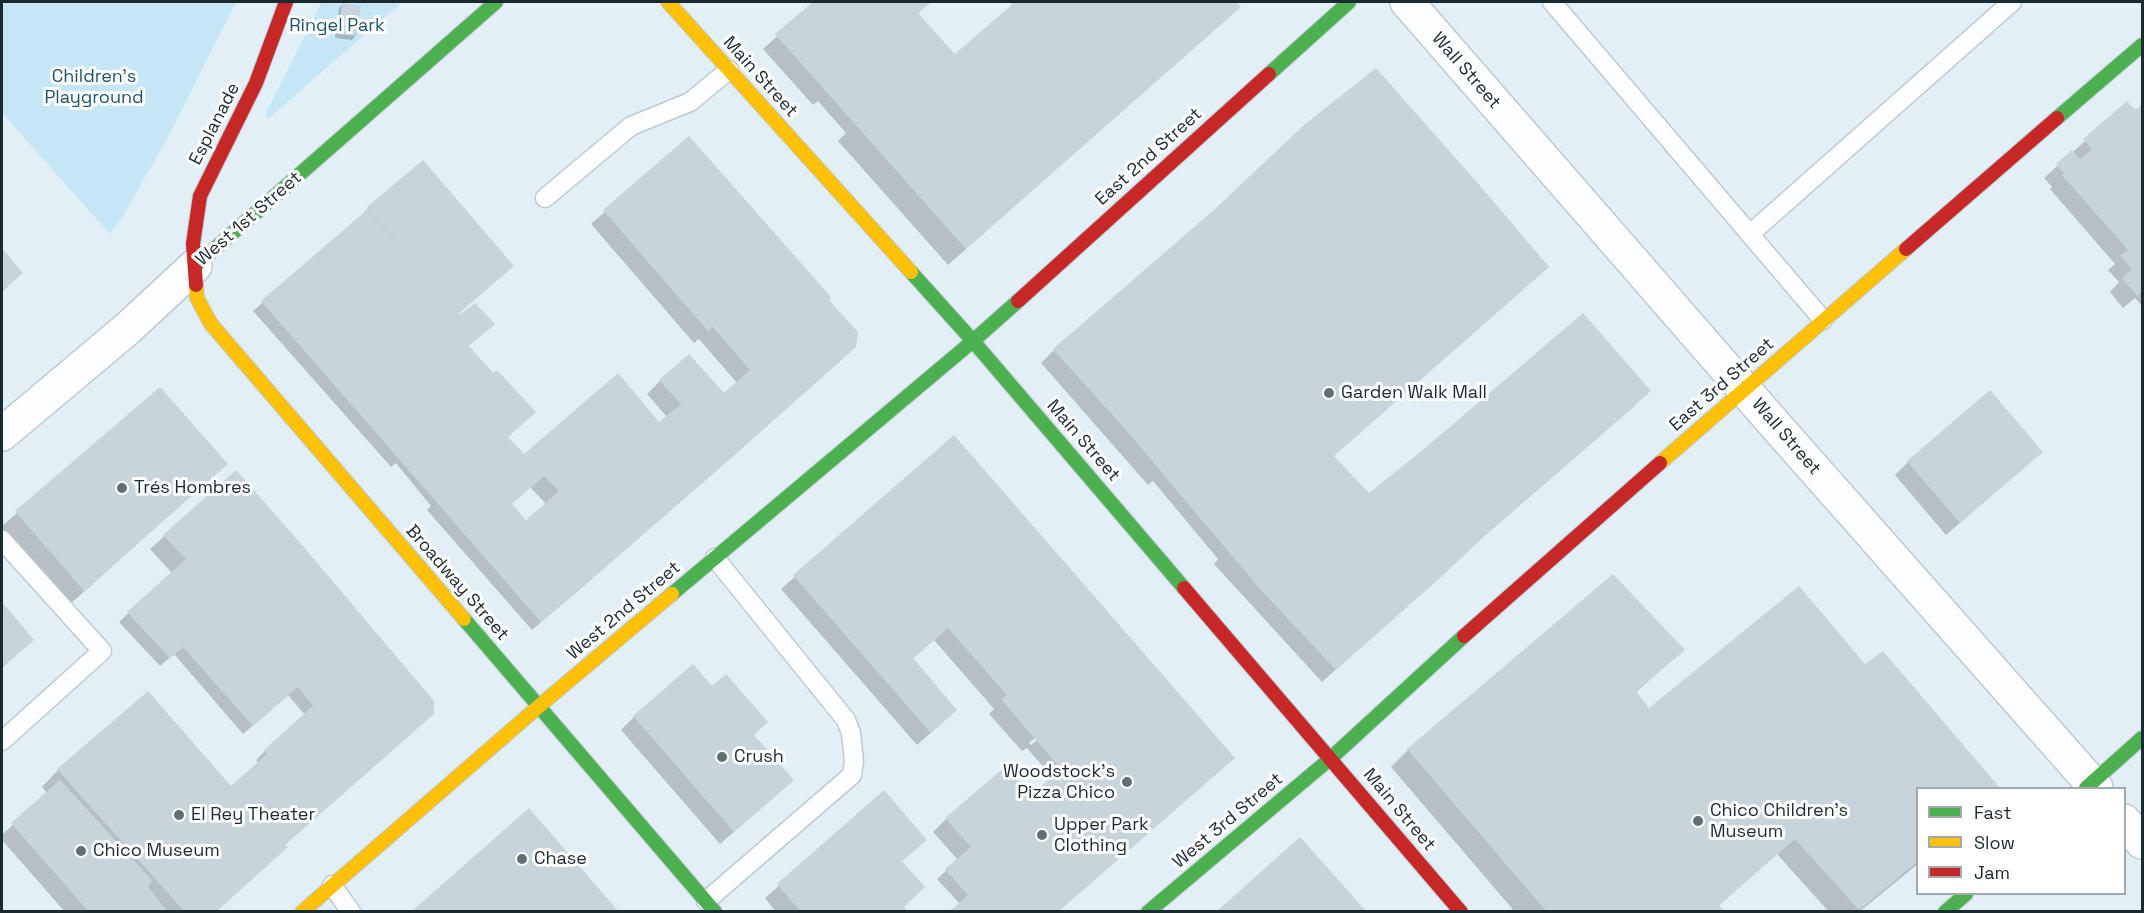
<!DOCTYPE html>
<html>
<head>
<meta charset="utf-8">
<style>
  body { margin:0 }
  #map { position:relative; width:2144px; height:913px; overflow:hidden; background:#e3eff6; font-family:"Space Grotesk",sans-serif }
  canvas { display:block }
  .frame { position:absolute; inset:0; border:3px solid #1a2a31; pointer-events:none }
  .legend { position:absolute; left:1916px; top:787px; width:210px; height:108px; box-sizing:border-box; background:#fff; border:2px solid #a3aaad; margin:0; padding:8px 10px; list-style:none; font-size:18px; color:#1a2a31 }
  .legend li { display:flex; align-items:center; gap:12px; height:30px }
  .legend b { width:30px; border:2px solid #a3aaad }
</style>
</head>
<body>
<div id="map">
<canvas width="2144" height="913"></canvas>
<div class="frame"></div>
<ul class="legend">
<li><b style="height:8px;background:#4caf50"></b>Fast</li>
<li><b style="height:8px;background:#ffc107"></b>Slow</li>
<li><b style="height:8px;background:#c62828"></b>Jam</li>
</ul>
</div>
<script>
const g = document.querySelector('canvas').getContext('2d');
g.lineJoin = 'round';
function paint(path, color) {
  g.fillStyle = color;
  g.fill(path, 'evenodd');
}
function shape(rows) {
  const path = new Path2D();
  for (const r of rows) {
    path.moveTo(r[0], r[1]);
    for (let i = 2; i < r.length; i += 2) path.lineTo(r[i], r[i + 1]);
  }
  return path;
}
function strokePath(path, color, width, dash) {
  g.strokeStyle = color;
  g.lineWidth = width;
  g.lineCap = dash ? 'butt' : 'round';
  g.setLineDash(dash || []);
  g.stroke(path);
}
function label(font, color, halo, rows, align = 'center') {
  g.font = font + ' "Space Grotesk",sans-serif';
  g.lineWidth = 6;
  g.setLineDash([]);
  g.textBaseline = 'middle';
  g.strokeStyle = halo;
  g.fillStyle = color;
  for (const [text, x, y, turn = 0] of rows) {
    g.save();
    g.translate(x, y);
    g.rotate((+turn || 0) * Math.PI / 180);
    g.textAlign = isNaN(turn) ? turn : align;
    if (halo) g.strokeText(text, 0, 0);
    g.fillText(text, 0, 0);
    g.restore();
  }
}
const green = shape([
  [2,2,236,2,168,137,123,216,110,234,2,113],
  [322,2,402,2,269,118,265,115]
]);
const shadow = shape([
  [815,2,931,2,917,14,955,56,1013,5,1010,2,1234,2,1239,7,948,265,838,141,846,133,818,101,813,105,763,49],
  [343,4,356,35,352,40,335,38,339,8],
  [2142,106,2142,306,2135,298,2123,308,2110,292,2119,282,2108,270,2115,264,2050,189,2052,187,2044,178,2085,141],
  [689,138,827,300,841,360,716,471,595,576,537,512,546,504,530,487,510,505,525,522,535,514,593,578,532,630,427,510,431,506,396,463,391,467,253,311,356,222,368,208,512,266,457,315,468,347,480,460,524,456,659,424,667,417,647,394,660,381,724,395,737,383,699,339,694,343,591,224],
  [2,250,21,273,2,292],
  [1054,350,1332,456,1369,495,1649,391,1632,408,1475,544,1322,682,1214,564,1218,559,1153,481,1148,485,1041,363],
  [160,389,226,464,67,607,2,531,2,526],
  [954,437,1233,758,960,904,937,879,958,860,933,832,946,819,1031,797,1053,778,1027,748,1022,751,989,714,994,709,934,640,912,659,942,723,917,745,781,589],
  [1125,660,1127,662,1031,745,1029,743],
  [2041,452,1946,535,1895,475,1908,462],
  [236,472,384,644,284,845,216,912,65,912,2,840,2,835,47,793,42,787,58,770,232,787,259,763,256,760,265,751,305,715,288,695,243,734,174,654,160,666,119,622,172,573,150,549],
  [1613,576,1683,650,1635,693,1649,710,1865,666,1883,653,1999,788,1918,788,1918,864,1859,912,1829,912,1777,854,1718,906,1723,912,1515,912,1391,767,1408,750],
  [2,605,32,640,2,668],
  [634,717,753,736,779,793,720,844,621,730],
  [884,793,900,861,902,907,906,912,776,912,765,898]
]);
const building = shape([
  [813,2,931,2,918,13,955,54,1015,2,1236,2,1241,7,966,249,775,34],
  [342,3,361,6,357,36,338,34],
  [1376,68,1482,188,1549,267,1334,456,1369,493,1424,449,1583,313,1651,391,1493,528,1441,577,1336,670,1260,589,1125,429,1053,349,1215,209,1304,125],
  [2127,101,2136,110,2142,104,2142,291,2137,296,2122,278,2132,269,2120,256,2128,250,2062,175,2064,173,2056,164,2072,150,2080,159,2092,149,2083,139],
  [689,136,831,297,829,300,858,332,856,347,730,459,541,622,261,301,368,209,421,269,367,207,423,160,514,266,458,314,459,315,475,303,495,324,469,346,493,373,497,370,536,412,508,437,524,454,618,373,659,422,681,404,659,380,689,354,724,393,750,370,713,327,708,331,603,210],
  [544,476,559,491,526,520,512,504],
  [2,248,23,273,2,291],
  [160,387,228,464,84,591,15,511],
  [1990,390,2043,452,1960,523,1907,461],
  [954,435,1235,758,1058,912,949,912,968,895,945,869,971,847,945,818,1006,766,1031,795,1061,769,1001,699,1007,695,948,628,913,658,957,710,931,733,793,575],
  [236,470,302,545,434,701,434,714,285,845,288,847,216,912,185,912,57,769,148,691,231,786,267,754,264,750,313,706,298,687,253,726,183,647,170,658,127,612,186,559,163,535],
  [1613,574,1685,650,1636,691,1649,708,1799,586,1865,664,1883,651,2000,788,1918,788,1917,862,1859,910,1795,839,1719,905,1725,912,1547,912,1407,749],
  [2,602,34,640,2,668],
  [693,664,712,686,726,674,768,722,754,735,794,780,734,832,633,716],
  [60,780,152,880,148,887,168,912,89,912,11,823],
  [884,790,927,840,902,861,925,887,904,907,908,912,801,912,777,884],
  [529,808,619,912,411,912],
  [1300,837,1367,912,1216,912]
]);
const lane = shape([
  [1552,2,1823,320],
  [545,198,631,126,690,102,729,70],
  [1750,234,2012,2],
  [2,540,102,651,2,741],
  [332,885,351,912],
  [706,901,852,775,854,761,851,733,846,720,715,558]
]);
const street = shape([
  [1407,2,1770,419,2096,788],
  [2,434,127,329,195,266],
  [2124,821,2142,842]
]);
const fast = shape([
  [1269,74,1349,2],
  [2057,118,2142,45],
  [195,266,496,2],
  [911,272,973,341,1184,588],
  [672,594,973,341,1018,301],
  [464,619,715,912],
  [2086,788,2142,738],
  [1148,912,1331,758,1464,636],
  [1945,912,1966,894]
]);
const slow = shape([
  [668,2,911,272],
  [196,285,197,298,211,324,464,619],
  [1660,463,1906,249],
  [302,912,538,707,672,594]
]);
const jam = shape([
  [1906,249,2057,118],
  [196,285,193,244,200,196,256,83,286,2],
  [1018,301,1269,74],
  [1184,588,1461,912],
  [1464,636,1660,463]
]);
const markers = [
  [1329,393,6,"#606f76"],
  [122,488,6,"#606f76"],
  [722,757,6,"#606f76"],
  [1127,782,6,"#606f76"],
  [179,815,6,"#606f76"],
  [1698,821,6,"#606f76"],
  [1042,835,6,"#606f76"],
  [81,851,6,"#606f76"],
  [522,859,6,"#606f76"]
];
const parkNames = [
  ["Ringel Park",337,26],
  ["Children's",94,77],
  ["Playground",94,98]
];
const streetNames = [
  ["Wall Street",1466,71,49],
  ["Main Street",760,77,48],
  ["Esplanade",215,124,-63],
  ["East 2nd Street",1149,157,-42],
  ["West 1st Street",249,219,-41],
  ["East 3rd Street",1722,385,-41],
  ["Wall Street",1786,437,49],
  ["Main Street",1083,441,49],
  ["Broadway Street",457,583,49],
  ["West 2nd Street",624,611,-40],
  ["Main Street",1399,810,50],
  ["West 3rd Street",1228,821,-40]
];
const poiNames = [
  ["Garden Walk Mall",1341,393],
  ["Trés Hombres",134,488],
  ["Crush",734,757],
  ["Woodstock's",1115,772,"right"],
  ["Pizza Chico",1115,793,"right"],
  ["Chico Children's",1710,811],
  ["Museum",1710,832],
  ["El Rey Theater",191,815],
  ["Upper Park",1054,825],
  ["Clothing",1054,846],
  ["Chico Museum",93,851],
  ["Chase",534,859]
];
paint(green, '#c6e6f6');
paint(shadow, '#0003');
paint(building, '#c8d4db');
strokePath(lane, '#becad1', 21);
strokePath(street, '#becad1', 36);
strokePath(fast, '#becad1', 16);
strokePath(slow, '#becad1', 16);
strokePath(jam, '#becad1', 16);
strokePath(lane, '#fbfdfe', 18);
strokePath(street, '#fbfdfe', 33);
strokePath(fast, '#4caf50', 14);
strokePath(slow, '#ffc107', 14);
strokePath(jam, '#c62828', 14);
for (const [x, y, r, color] of markers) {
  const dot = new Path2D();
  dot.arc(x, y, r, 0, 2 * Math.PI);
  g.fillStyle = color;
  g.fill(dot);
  strokePath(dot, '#fff', 2);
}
label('18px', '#1d5369', '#fff', parkNames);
label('18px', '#1a2a31', '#fff', streetNames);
label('18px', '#1a2a31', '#fff', poiNames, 'left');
</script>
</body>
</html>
